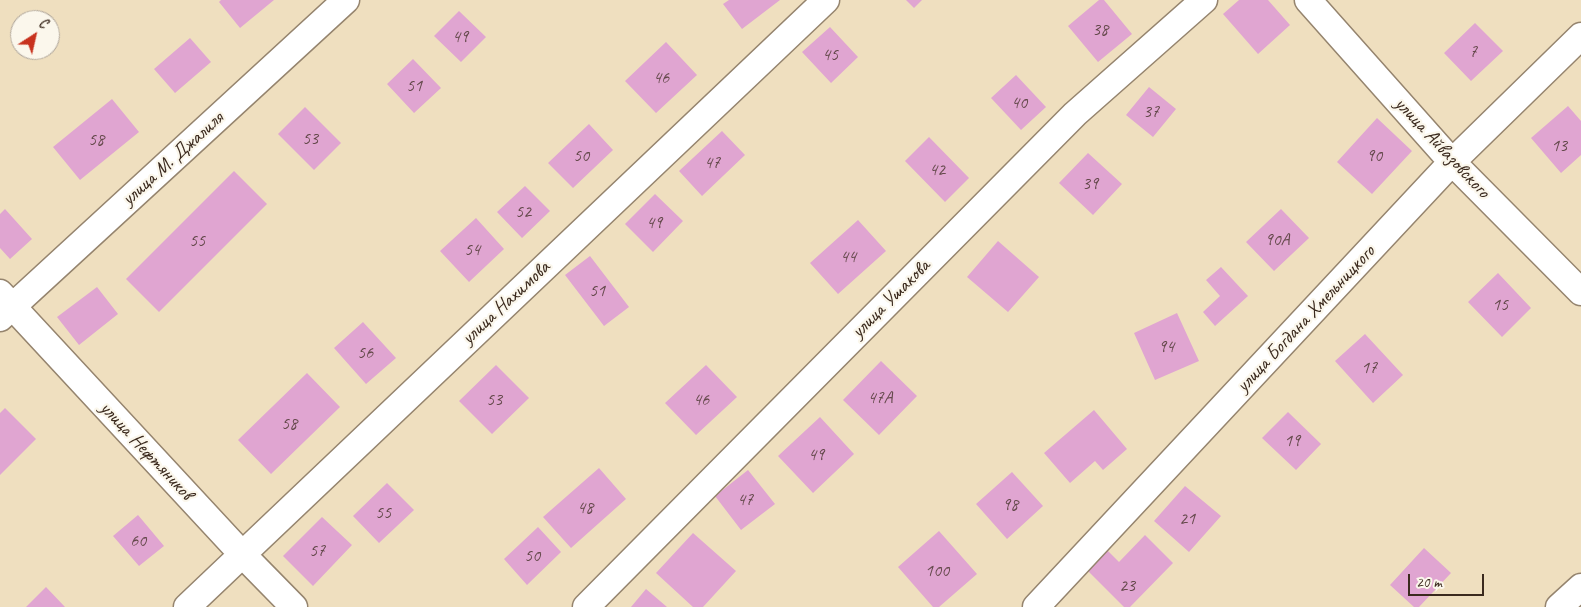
<!DOCTYPE html>
<html>
<head>
<meta charset="utf-8">
<style>
  body { margin:0 }
  #map { position:relative; width:1581px; height:607px; overflow:hidden; background:#efdfbf; font-family:Caveat,sans-serif }
  canvas { display:block }
  .north { position:absolute; left:10px; top:10px; width:50px; height:50px; box-sizing:border-box; background:#fbf7ec; border:1px solid #aea59a; border-radius:50%; rotate:35deg; font-size:14px; font-weight:700; line-height:20px; text-align:center; color:#3b2a1e }
  .north::after { content:''; display:block; margin:auto; width:18px; height:22px; background:#c8321e; clip-path:polygon(50% 0,100% 100%,50% 72%,0 100%) }
  .scale { position:absolute; left:1408px; top:574px; width:76px; height:22px; box-sizing:border-box; border:2px solid #3b2a1e; border-top:0; padding-left:6px; font-size:15px; line-height:18px; white-space:nowrap; color:#3b2a1e; -webkit-text-stroke:4px #fbf7ec; paint-order:stroke }
</style>
</head>
<body>
<div id="map">
<canvas width="1581" height="607"></canvas>
<div class="north">С</div>
<div class="scale">20 m</div>
</div>
<script>
const g = document.querySelector('canvas').getContext('2d');
g.lineJoin = 'round';
function paint(path, color) {
  g.fillStyle = color;
  g.fill(path, 'evenodd');
}
function shape(rows) {
  const path = new Path2D();
  for (const r of rows) {
    path.moveTo(r[0], r[1]);
    for (let i = 2; i < r.length; i += 2) path.lineTo(r[i], r[i + 1]);
  }
  return path;
}
function strokePath(path, color, width, dash) {
  g.strokeStyle = color;
  g.lineWidth = width;
  g.lineCap = dash ? 'butt' : 'round';
  g.setLineDash(dash || []);
  g.stroke(path);
}
function label(font, color, halo, rows, align = 'center') {
  g.font = font + ' Caveat,sans-serif';
  g.lineWidth = 4.5;
  g.setLineDash([]);
  g.textBaseline = 'middle';
  g.strokeStyle = halo;
  g.fillStyle = color;
  for (const [text, x, y, turn = 0] of rows) {
    g.save();
    g.translate(x, y);
    g.rotate((+turn || 0) * Math.PI / 180);
    g.textAlign = isNaN(turn) ? turn : align;
    if (halo) g.strokeText(text, 0, 0);
    g.fillText(text, 0, 0);
    g.restore();
  }
}
const building = shape([
  [221,0,274,0,240,28,219,2],
  [729,0,780,0,742,29,723,4],
  [906,0,922,0,914,8],
  [1099,0,1104,0,1132,34,1098,62,1068,26],
  [1239,0,1268,0,1290,25,1258,54,1223,14],
  [459,11,486,37,461,62,434,36],
  [1475,23,1503,51,1471,81,1444,53],
  [830,27,858,57,831,83,802,52],
  [190,38,211,62,175,93,154,69],
  [666,42,697,75,656,113,625,81],
  [413,59,441,88,414,113,387,84],
  [1016,75,1046,107,1021,130,991,98],
  [1149,87,1176,109,1153,137,1126,115],
  [112,99,139,132,80,180,53,147],
  [1568,106,1581,121,1581,155,1561,173,1531,138],
  [305,107,341,143,314,170,278,134],
  [1377,118,1412,151,1372,194,1337,162],
  [589,124,613,150,573,188,548,163],
  [722,131,745,155,702,196,679,171],
  [929,137,969,178,945,202,905,161],
  [1088,153,1122,184,1093,215,1059,183],
  [234,171,267,204,159,312,126,279],
  [525,186,550,211,522,238,497,212],
  [655,194,683,221,653,252,625,224],
  [5,209,32,239,10,259,0,248,0,214],
  [1281,209,1309,238,1274,271,1246,242],
  [476,218,504,249,469,282,440,251],
  [858,220,886,251,838,294,810,263],
  [998,241,1039,277,1008,312,967,277],
  [590,256,629,307,604,326,565,275],
  [1221,267,1248,296,1215,326,1203,312,1220,296,1206,280],
  [1498,273,1531,308,1502,337,1468,302],
  [97,287,118,314,79,345,57,317],
  [1177,313,1199,361,1155,380,1134,333],
  [363,322,396,358,366,384,334,348],
  [1365,334,1403,375,1373,403,1335,361],
  [881,361,917,396,879,435,843,400],
  [496,365,529,398,492,434,459,401],
  [706,365,737,397,696,435,665,403],
  [307,373,340,407,271,474,238,440],
  [5,408,36,439,0,475,0,413],
  [1094,410,1127,449,1103,470,1095,461,1070,483,1044,453],
  [1288,412,1321,444,1296,470,1262,438],
  [820,417,854,454,813,493,778,456],
  [599,468,626,499,571,548,543,517],
  [748,470,775,504,741,530,715,496],
  [1012,472,1043,506,1007,539,976,504],
  [387,483,414,510,379,543,353,516],
  [1185,486,1221,516,1189,552,1154,521],
  [138,515,164,546,139,566,113,536],
  [322,517,352,545,313,586,283,556],
  [538,527,561,552,527,585,504,559],
  [939,531,977,574,939,607,933,607,898,567],
  [693,533,736,571,703,607,693,607,656,573],
  [1145,535,1173,563,1130,607,1124,607,1082,565,1102,545,1119,562],
  [1424,548,1451,573,1419,607,1414,607,1390,585],
  [46,587,65,607,26,607],
  [646,589,667,607,631,607]
]);
const minor = shape([
  [1308,0,1452,162,1581,292],
  [0,293,242,554,294,607],
  [0,318,346,0],
  [187,607,826,0],
  [586,607,1075,114,1204,0],
  [1036,607,1452,162,1581,36],
  [1559,607,1581,587]
]);
const numberNames = [
  ["38",1100,30],
  ["49",460,37],
  ["7",1473,52],
  ["45",830,55],
  ["46",661,78],
  ["51",414,86],
  ["40",1019,103],
  ["37",1151,112],
  ["53",310,139],
  ["58",96,140],
  ["13",1559,146],
  ["50",581,156],
  ["90",1374,156],
  ["47",712,163],
  ["42",937,170],
  ["39",1090,184],
  ["52",523,212],
  ["49",654,223],
  ["90А",1277,240],
  ["55",197,241],
  ["54",472,250],
  ["44",848,257],
  ["51",597,291],
  ["15",1500,305],
  ["94",1166,347],
  ["56",365,353],
  ["17",1369,368],
  ["47А",880,398],
  ["53",494,400],
  ["46",701,400],
  ["58",289,424],
  ["19",1292,441],
  ["49",816,455],
  ["47",745,500],
  ["98",1010,505],
  ["48",585,508],
  ["55",383,513],
  ["21",1187,519],
  ["60",138,541],
  ["57",317,551],
  ["50",532,556],
  ["100",937,571],
  ["23",1127,586]
];
const streetNames = [
  ["улица Айвазовского",1442,148,47],
  ["улица М. Джалиля",173,159,-42],
  ["улица Ушакова",891,299,-45],
  ["улица Нахимова",506,303,-43],
  ["улица Богдана Хмельницкого",1306,319,-47],
  ["улица Нефтяников",146,451,47]
];
paint(building, '#e0a5d1');
strokePath(minor, '#95846e', 29);
strokePath(minor, '#fff', 26);
label('18px', '#64494b', null, numberNames);
label('20px', '#3b2a1e', '#fbf7ec', streetNames);
</script>
</body>
</html>
